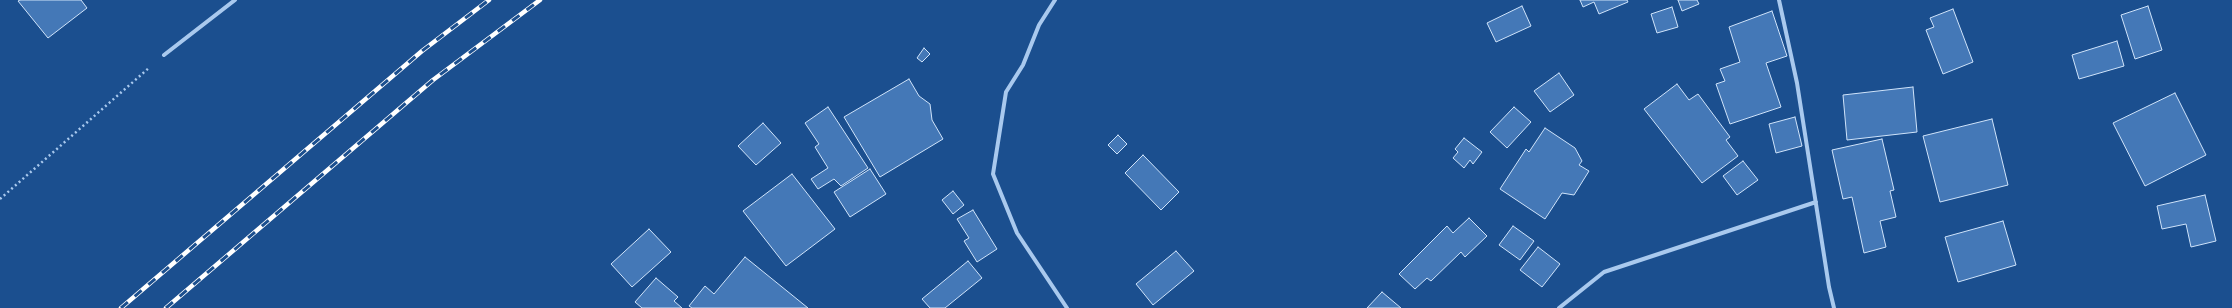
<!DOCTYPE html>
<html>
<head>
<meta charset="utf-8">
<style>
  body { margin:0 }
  canvas { display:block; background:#1b4f8f }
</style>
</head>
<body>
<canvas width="2232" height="308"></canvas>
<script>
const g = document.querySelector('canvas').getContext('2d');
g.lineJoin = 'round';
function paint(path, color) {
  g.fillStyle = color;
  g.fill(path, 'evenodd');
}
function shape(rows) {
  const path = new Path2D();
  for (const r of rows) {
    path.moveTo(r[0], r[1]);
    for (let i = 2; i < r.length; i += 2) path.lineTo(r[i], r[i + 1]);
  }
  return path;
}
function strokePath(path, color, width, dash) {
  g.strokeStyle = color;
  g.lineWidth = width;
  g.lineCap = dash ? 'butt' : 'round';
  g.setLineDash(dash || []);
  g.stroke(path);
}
const building = shape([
  [20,0,81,0,87,8,48,38,18,1,20,0],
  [1580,0,1627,0,1628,2,1599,14,1594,2,1583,7,1580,0],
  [1678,0,1697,0,1699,4,1682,11,1678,0],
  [1522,6,1531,26,1496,42,1487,23,1522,6],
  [2148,6,2162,50,2135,59,2121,15,2148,6],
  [1672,7,1678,27,1657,33,1651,14,1672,7],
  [1953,9,1973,62,1943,74,1926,30,1934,27,1930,18,1953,9],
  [1772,11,1787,56,1766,63,1781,107,1730,124,1716,84,1725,81,1720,69,1740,62,1729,27,1772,11],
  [2117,41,2124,66,2079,79,2072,55,2117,41],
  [924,48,930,54,922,62,917,58,924,48],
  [1559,73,1574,95,1550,112,1534,91,1559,73],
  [909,79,919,96,930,104,932,120,943,139,880,177,844,117,909,79],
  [1677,84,1689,100,1698,94,1730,137,1726,140,1738,156,1702,183,1644,109,1677,84],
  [1913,87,1917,132,1847,140,1843,95,1913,87],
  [2175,93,2206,155,2145,186,2113,123,2175,93],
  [828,107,868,168,841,186,834,179,818,189,811,179,828,168,815,147,819,144,805,123,828,107],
  [1514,107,1531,122,1507,148,1490,132,1514,107],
  [1795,117,1802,146,1776,153,1769,124,1795,117],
  [1992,119,2008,185,1940,202,1923,136,1992,119],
  [763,123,781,143,756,165,738,146,763,123],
  [1545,128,1575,148,1582,161,1579,165,1589,171,1574,195,1562,193,1545,219,1500,189,1526,149,1529,152,1545,128],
  [1118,135,1127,144,1117,154,1108,145,1118,135],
  [1464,138,1482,152,1473,164,1470,160,1464,168,1453,158,1458,152,1455,149,1464,138],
  [1882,139,1894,190,1890,191,1896,217,1880,221,1886,247,1864,253,1852,197,1843,199,1832,150,1882,139],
  [1143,155,1179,192,1161,210,1125,173,1143,155],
  [1743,161,1758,180,1737,195,1723,176,1743,161],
  [870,169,886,194,850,217,834,192,870,169],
  [792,174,835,229,786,266,743,211,792,174],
  [953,191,964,205,953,214,942,200,953,191],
  [2205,195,2216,241,2191,247,2186,224,2162,229,2157,206,2205,195],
  [973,210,997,249,977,262,964,241,969,238,957,219,973,210],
  [1469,218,1487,236,1465,257,1461,252,1431,281,1427,278,1415,289,1399,274,1447,226,1453,233,1469,218],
  [2003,221,2016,265,1958,282,1945,237,2003,221],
  [1513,226,1534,241,1520,260,1499,245,1513,226],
  [649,229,671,252,632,287,611,264,649,229],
  [1538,247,1560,264,1542,287,1520,270,1538,247],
  [1176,251,1194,271,1153,305,1136,284,1176,251],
  [745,257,808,308,692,308,689,306,705,286,714,294,745,257],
  [968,261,982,278,945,308,930,308,922,299,968,261],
  [656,278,678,297,674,301,682,308,642,308,635,302,656,278],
  [1382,292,1401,308,1367,308,1382,292]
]);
const path = shape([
  [0,199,150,67]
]);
const minor = shape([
  [1055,0,1039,25,1023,65,1006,92,993,174,1017,233,1067,308],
  [1779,0,1797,83,1829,287,1834,308],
  [164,55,235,0],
  [1559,308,1604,272,1816,202]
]);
const rail = shape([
  [121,308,422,51,489,0],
  [166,308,433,80,540,0]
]);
paint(building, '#4478b7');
strokePath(building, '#cfe3fa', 1);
strokePath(path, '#a9c9ee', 2.5, [2, 3]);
strokePath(minor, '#a9c9ee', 4);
strokePath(rail, '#fff', 4.5);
strokePath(rail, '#1b4f8f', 3, [9]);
</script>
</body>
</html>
